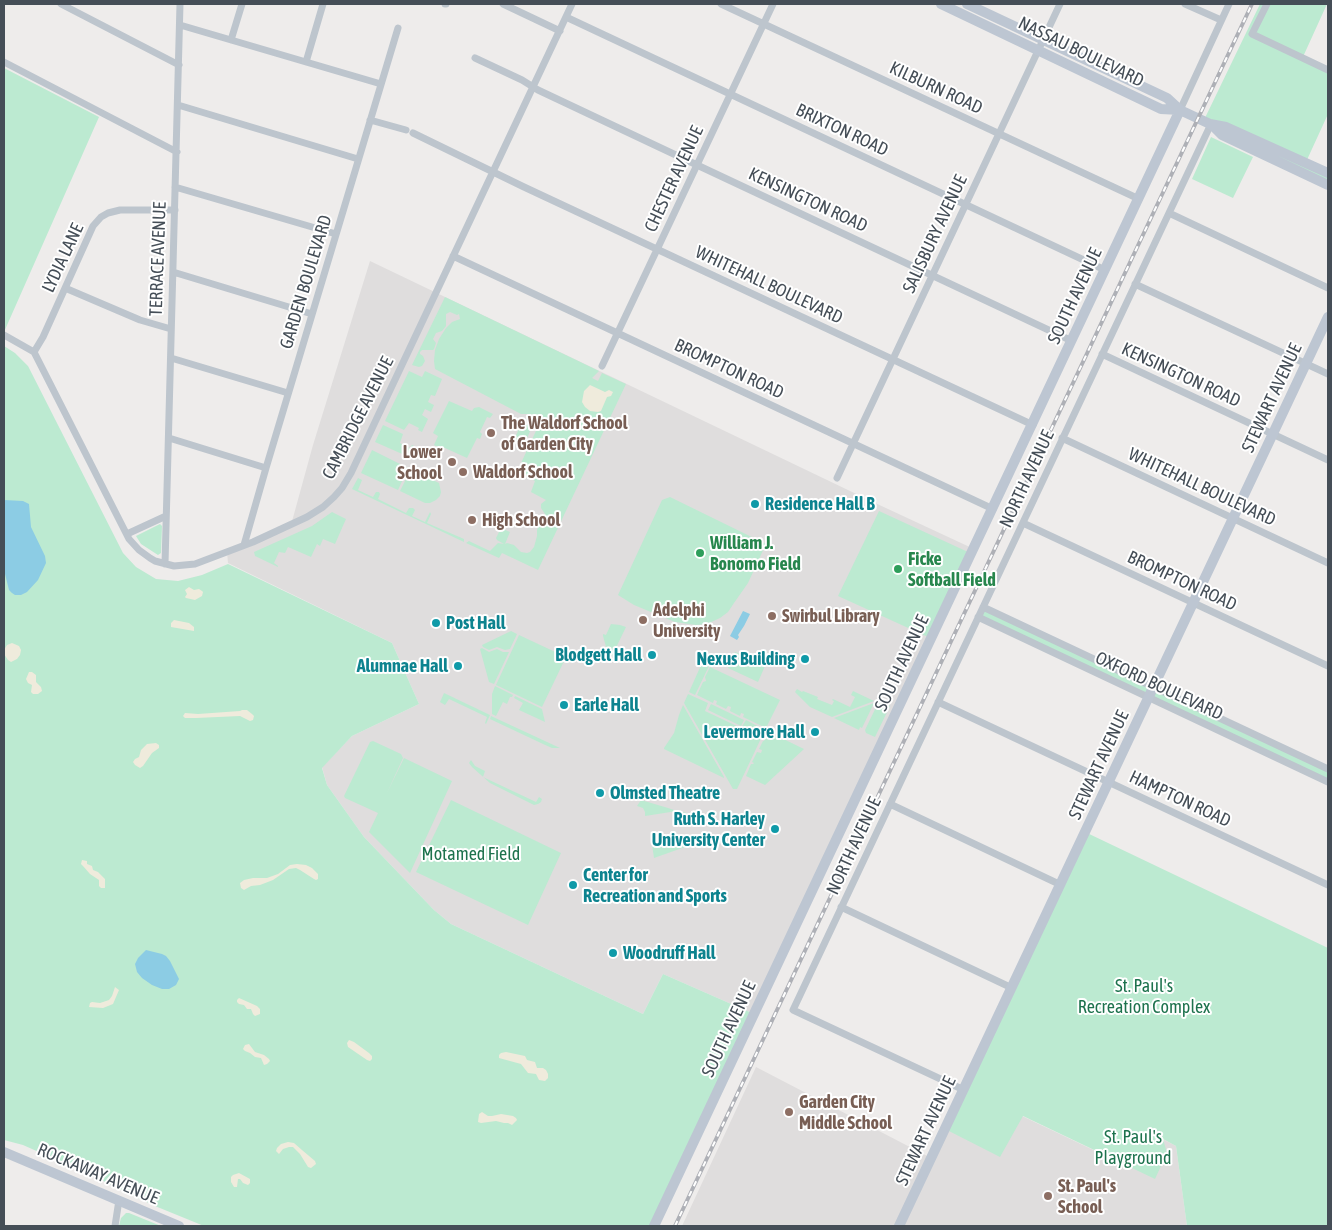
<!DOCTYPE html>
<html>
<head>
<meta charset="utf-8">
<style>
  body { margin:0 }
  #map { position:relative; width:1332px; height:1230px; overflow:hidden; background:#eeeceb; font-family:"Asap Condensed",sans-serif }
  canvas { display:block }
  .frame { position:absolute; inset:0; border:5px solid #454e57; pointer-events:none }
</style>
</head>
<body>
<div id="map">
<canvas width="1332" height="1230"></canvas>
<div class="frame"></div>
</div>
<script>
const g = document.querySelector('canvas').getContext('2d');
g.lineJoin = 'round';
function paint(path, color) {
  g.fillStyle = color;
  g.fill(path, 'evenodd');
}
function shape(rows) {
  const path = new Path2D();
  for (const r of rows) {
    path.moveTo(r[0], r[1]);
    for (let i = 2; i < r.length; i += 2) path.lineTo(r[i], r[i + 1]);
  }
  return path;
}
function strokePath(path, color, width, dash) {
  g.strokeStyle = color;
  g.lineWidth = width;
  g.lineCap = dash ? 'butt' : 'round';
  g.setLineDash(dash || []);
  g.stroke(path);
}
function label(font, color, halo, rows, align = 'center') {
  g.font = font + ' "Asap Condensed",sans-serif';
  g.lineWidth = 4;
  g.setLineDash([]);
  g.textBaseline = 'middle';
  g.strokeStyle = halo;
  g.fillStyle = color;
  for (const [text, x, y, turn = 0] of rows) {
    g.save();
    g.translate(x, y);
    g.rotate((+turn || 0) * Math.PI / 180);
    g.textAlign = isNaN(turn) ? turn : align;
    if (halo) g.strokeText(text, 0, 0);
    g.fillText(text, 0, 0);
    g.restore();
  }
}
const education = shape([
  [370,261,873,502,974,549,754,1014,663,974,643,1014,451,924,434,910,364,837,327,785,322,767,352,736,419,704,392,643,228,563,227,552,291,525,313,445],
  [756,1067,931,1158,945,1129,1022,1116,1106,1156,1124,1119,1176,1146,1187,1226,682,1226]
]);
const green = shape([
  [1260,4,1327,4,1302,59,1328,71,1328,114,1306,162,1328,173,1328,185,1204,120],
  [4,68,99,117,4,332],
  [1211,137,1253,157,1233,198,1192,179],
  [445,297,599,371,592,378,598,381,602,373,626,384,538,570,502,553,499,558,466,543,469,541,471,542,490,551,498,543,504,544,497,540,496,538,499,532,501,532,503,529,510,532,505,544,507,543,514,545,521,552,527,553,530,552,534,547,537,536,537,530,539,525,542,523,545,514,541,508,541,504,546,500,531,492,535,481,522,474,519,470,522,461,541,420,537,417,530,414,521,414,435,369,434,361,435,350,439,339,446,328,452,322,460,319,459,314,457,315,450,312,446,314,446,326,442,331,436,333,433,339,436,343,434,349,433,350,422,350,420,352,420,354,423,356,425,361,422,366,419,367,412,365],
  [4,346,15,353,28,366,123,553,136,567,156,579,178,581,202,575,228,564,392,643,419,704,352,736,322,768,327,785,364,837,434,910,451,924,643,1014,663,974,754,1014,651,1226,204,1226,155,1206,93,1176,23,1145,4,1140],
  [409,371,422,377,425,371,442,379,435,396,431,395,428,402,434,405,431,412,425,409,422,415,428,419,422,432,418,430,419,428,409,423,404,430,385,421],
  [449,401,472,411,474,408,479,407,493,414,490,418,487,417,480,432,482,434,480,439,477,438,467,458,445,448,442,449,434,445,438,436,433,433],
  [522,422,532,427,523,447,513,442],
  [383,425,403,434,400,443,410,448,412,445,414,446,409,457,375,442],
  [372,450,408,468,398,490,361,473],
  [411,469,439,483,441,492,440,496,436,500,430,503,425,503,400,491],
  [358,478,362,480,358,490,373,497,376,492,379,492,380,494,378,499,406,513,409,508,413,508,415,510,412,516,425,522,430,512,431,514,427,523,464,539,464,542,352,489],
  [670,497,766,544,748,583,734,603,728,612,720,618,707,624,696,625,675,622,634,605,618,595,662,500],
  [879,511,968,552,928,637,838,596],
  [332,512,346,519,335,544,323,539,320,546,317,544,311,557,288,547,285,553,279,552,274,563,278,566,278,567,255,556,254,552,312,526],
  [160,524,162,526,161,553,158,555,141,544,136,536],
  [983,609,1328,770,1328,780,979,617],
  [611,624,620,625,626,627,612,656,608,654,603,636,603,634,606,635],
  [511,631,517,634,510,649,505,650,497,647,489,650,483,647,482,645],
  [519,635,566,657,542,707,496,685],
  [482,648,489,652,497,649,503,652,509,652,494,684,489,682,480,649],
  [735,652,741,654,740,656,743,657,744,656,752,660,752,661,754,662,755,661,765,666,758,682,728,668],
  [702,663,709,666,695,695,689,692],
  [710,667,780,700,766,728,743,717,744,714,741,713,740,716,730,711,731,707,728,706,726,709,716,704,717,701,714,700,713,703,697,695,703,682,706,681,705,677],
  [495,686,513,695,512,697,510,697,507,704,503,702,496,716,492,714,492,694],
  [797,689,802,692,803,691,818,697,817,699,832,705,834,701,832,700,833,699,850,707,855,697,851,695,853,691,874,701,832,717,810,707,795,692],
  [444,693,490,715,486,724,485,723,487,717,449,699,445,705,440,702],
  [688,694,708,703,705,711,741,728,746,720,765,730,737,789,733,789,684,703],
  [515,696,542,709,545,722,519,710,523,703,514,698],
  [879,701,890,706,875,737,866,733,865,730],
  [874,703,862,728,860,727,859,730,834,718],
  [711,704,744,720,741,726,708,710],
  [683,705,724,777,724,778,664,749,664,748,674,733,679,715],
  [491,716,560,748,552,748,543,744,490,719],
  [767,731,804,749,765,785,746,776,751,764,753,764,754,763,752,762,757,752,761,753,762,750,759,749,763,741,764,741,765,739,764,738],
  [373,741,401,754,403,758,387,793,404,758,452,781,410,873,369,832,378,813,345,798,344,796,370,742],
  [471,760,475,766,485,771,483,777,536,802,539,797,542,799,541,802,538,804,534,805,490,783,472,767,469,763],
  [451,800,561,853,528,925,416,872],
  [641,800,668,808,677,811,645,816,645,812,643,808,637,806],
  [683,812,696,816,702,824,677,820,680,813],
  [1085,832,1328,948,1328,1226,1187,1226,1176,1146,1163,1139,1167,1153,1155,1179,1023,1116,1000,1157,945,1129],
  [651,838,693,843,694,840,696,838,700,839,702,841,654,858],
  [126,1213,129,1213,161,1226,119,1226,121,1218]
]);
const sand = shape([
  [590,385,605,392,609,390,613,392,611,396,607,397,601,411,598,412,590,411,585,407,582,402,584,391],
  [189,587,194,590,199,589,202,591,203,592,202,596,195,600,186,598,185,597,187,594,185,590],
  [174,620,189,623,194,627,194,631,171,627,171,623],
  [12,643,19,646,21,650,20,655,17,659,11,662,8,660,4,654,4,650,7,645],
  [29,672,32,672,36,675,36,682,41,687,42,691,38,694,33,694,31,692,32,685,28,683,26,679],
  [242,710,247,710,252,714,254,716,253,720,250,721,240,716,196,718,185,718,183,716,185,713,198,714,240,711],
  [156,743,159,745,159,748,152,753,143,766,140,768,135,765,133,762,135,759,139,757,141,750,147,744],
  [82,860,87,861,87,864,92,866,93,870,98,872,105,879,105,888,101,888,99,886,99,880,90,874,83,866,81,864],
  [297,864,306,865,312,868,318,874,318,879,316,880,314,879,300,870,296,868,289,869,273,880,260,885,251,886,244,890,241,888,240,883,244,880,253,878,267,878,278,874,290,865],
  [115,987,119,990,113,1004,103,1008,89,1007,90,1003,92,1002,100,1003,109,1000,112,996],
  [239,998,257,1006,260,1009,260,1014,255,1016,253,1014,251,1009,247,1009,244,1005,239,1004,237,1002,237,1000],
  [349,1040,354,1042,369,1053,372,1056,372,1059,370,1061,367,1060,348,1047,347,1043],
  [249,1044,255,1052,264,1055,269,1059,270,1061,267,1064,264,1065,261,1058,255,1057,250,1053,245,1051,243,1049,245,1045],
  [506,1052,525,1056,527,1060,535,1062,537,1068,543,1068,546,1070,548,1074,548,1078,545,1081,539,1080,536,1074,528,1073,521,1064,499,1058,499,1055,501,1053],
  [482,1112,488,1116,492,1116,501,1114,513,1116,516,1118,517,1120,512,1125,508,1123,504,1123,496,1121,481,1123,478,1122,479,1114],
  [288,1142,294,1143,302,1150,315,1161,316,1164,311,1168,308,1167,300,1154,293,1147,289,1147,283,1149,279,1154,276,1151,277,1148,281,1144],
  [239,1173,250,1179,250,1183,248,1185,243,1183,240,1179,238,1179,237,1187,234,1187,231,1182,231,1177,233,1175]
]);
const water = shape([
  [4,500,23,501,29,504,31,527,45,556,46,563,38,580,27,592,21,595,15,595,12,593,9,590,4,570],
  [743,611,750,614,744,626,738,635,739,637,737,640,730,636],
  [146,950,162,954,166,956,170,961,179,979,176,985,169,989,162,989,152,985,142,978,137,972,135,964,138,958]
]);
const street = shape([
  [61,4,179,65],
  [445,4,446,4],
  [503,4,560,31],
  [721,4,1139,199],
  [1185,4,1221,20],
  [1267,4,1252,34,1328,70],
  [566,17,1105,270],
  [180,25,381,84],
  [231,40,242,4],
  [475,58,522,80,538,90,697,165,1072,341],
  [4,62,177,152],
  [306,62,323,4],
  [178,105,358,159],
  [1180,110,1229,4],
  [370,120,406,130],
  [413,133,524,187,1033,425],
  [175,187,336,234],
  [1169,213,1328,288],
  [453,256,993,509],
  [173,272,312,314],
  [1135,284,1328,374],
  [65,288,140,320,171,329],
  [4,335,34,352,129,539,139,550,150,558,155,561,174,566,195,564,253,542,307,517,323,507,334,497,342,488,351,473,572,4],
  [34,352,43,337,93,226,101,217,108,213,120,210,175,210],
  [1102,354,1328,460],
  [171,358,288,393],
  [602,366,773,4],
  [169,438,266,468],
  [1062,438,1328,563],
  [837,478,1060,4],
  [1023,523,1328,666],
  [127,534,166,516],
  [244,545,266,468,398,28],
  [165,564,180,4],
  [983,607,1328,769],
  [978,617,1328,782],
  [938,702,1328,885],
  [890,804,1061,885],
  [841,907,1012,988],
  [964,1090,793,1010,1211,124],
  [115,1226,119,1200]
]);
const secondary = shape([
  [941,4,1161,109,1180,110],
  [967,4,1167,98,1180,110,1210,124,1226,127,1328,173],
  [1211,124,1222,135,1328,185],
  [4,1152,179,1226],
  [654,1226,1180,110],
  [899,1226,1328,317]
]);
const rail = shape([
  [675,1226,1252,4]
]);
const markers = [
  [491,433,5,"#8d6e63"],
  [452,462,5,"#8d6e63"],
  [463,472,5,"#8d6e63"],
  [755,504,5,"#0f9aa8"],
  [472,520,5,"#8d6e63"],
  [700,553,5,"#2e9e5b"],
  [898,569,5,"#2e9e5b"],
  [772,616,5,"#8d6e63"],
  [643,620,5,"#8d6e63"],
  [436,623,5,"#0f9aa8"],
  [652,655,5,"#0f9aa8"],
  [805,659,5,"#0f9aa8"],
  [458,666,5,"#0f9aa8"],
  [564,705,5,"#0f9aa8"],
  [815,732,5,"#0f9aa8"],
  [600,793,5,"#0f9aa8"],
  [775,829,5,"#0f9aa8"],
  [573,885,5,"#0f9aa8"],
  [613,953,5,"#0f9aa8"],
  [789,1112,5,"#8d6e63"],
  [1048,1196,5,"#8d6e63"]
];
const streetNames = [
  ["NASSAU BOULEVARD",1081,52,26],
  ["KILBURN ROAD",936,88,25],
  ["BRIXTON ROAD",842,130,25],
  ["CHESTER AVENUE",674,179,-65],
  ["KENSINGTON ROAD",808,200,25],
  ["SALISBURY AVENUE",935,234,-65],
  ["LYDIA LANE",63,258,-65],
  ["TERRACE AVENUE",158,259,-88],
  ["GARDEN BOULEVARD",306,282,-73],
  ["WHITEHALL BOULEVARD",769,285,25],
  ["SOUTH AVENUE",1075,296,-65],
  ["BROMPTON ROAD",729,369,25],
  ["KENSINGTON ROAD",1181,375,25],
  ["STEWART AVENUE",1272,398,-65],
  ["CAMBRIDGE AVENUE",358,418,-63],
  ["NORTH AVENUE",1027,479,-65],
  ["WHITEHALL BOULEVARD",1202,487,25],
  ["BROMPTON ROAD",1182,581,25],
  ["SOUTH AVENUE",902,663,-65],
  ["OXFORD BOULEVARD",1159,686,25],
  ["STEWART AVENUE",1099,765,-65],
  ["HAMPTON ROAD",1180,799,25],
  ["NORTH AVENUE",854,846,-65],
  ["SOUTH AVENUE",729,1029,-65],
  ["STEWART AVENUE",926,1131,-65],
  ["ROCKAWAY AVENUE",98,1174,23]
];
const educationNames = [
  ["The Waldorf School",501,423],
  ["of Garden City",501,444],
  ["Lower",442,452,"right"],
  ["School",442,473,"right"],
  ["Waldorf School",473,472],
  ["High School",482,520],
  ["Adelphi",653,610],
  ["University",653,631],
  ["Swirbul Library",782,616],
  ["Garden City",799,1102],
  ["Middle School",799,1123],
  ["St. Paul's",1058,1186],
  ["School",1058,1207]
];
const cultureNames = [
  ["Residence Hall B",765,504],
  ["Post Hall",446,623],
  ["Blodgett Hall",642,655,"right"],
  ["Nexus Building",795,659,"right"],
  ["Alumnae Hall",448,666,"right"],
  ["Earle Hall",574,705],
  ["Levermore Hall",805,732,"right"],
  ["Olmsted Theatre",610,793],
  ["Ruth S. Harley",765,819,"right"],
  ["University Center",765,840,"right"],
  ["Center for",583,875],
  ["Recreation and Sports",583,896],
  ["Woodruff Hall",623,953]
];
const leisureNames = [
  ["William J.",710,543],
  ["Bonomo Field",710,564],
  ["Ficke",908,559],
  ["Softball Field",908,580]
];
const parkNames = [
  ["Motamed Field",471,854],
  ["St. Paul's",1144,986],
  ["Recreation Complex",1144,1007],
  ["St. Paul's",1133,1137],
  ["Playground",1133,1158]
];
paint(education, '#dfdddd');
paint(green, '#bcead1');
paint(sand, '#efebdc');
paint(water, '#8ccce4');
strokePath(street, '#bdc5cd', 7);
strokePath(secondary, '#bdc6d2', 10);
strokePath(rail, '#aeb0b6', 4);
strokePath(rail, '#fff', 2, [5.5]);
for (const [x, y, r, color] of markers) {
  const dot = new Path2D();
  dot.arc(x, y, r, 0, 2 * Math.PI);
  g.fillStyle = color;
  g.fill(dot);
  strokePath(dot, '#fff', 2);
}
label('18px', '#454e57', '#fff', streetNames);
label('bold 18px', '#785e54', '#fff', educationNames, 'left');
label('bold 18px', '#0d838f', '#fff', cultureNames, 'left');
label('bold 18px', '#27864d', '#fff', leisureNames, 'left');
label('18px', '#1d724d', '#fff', parkNames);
</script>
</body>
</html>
